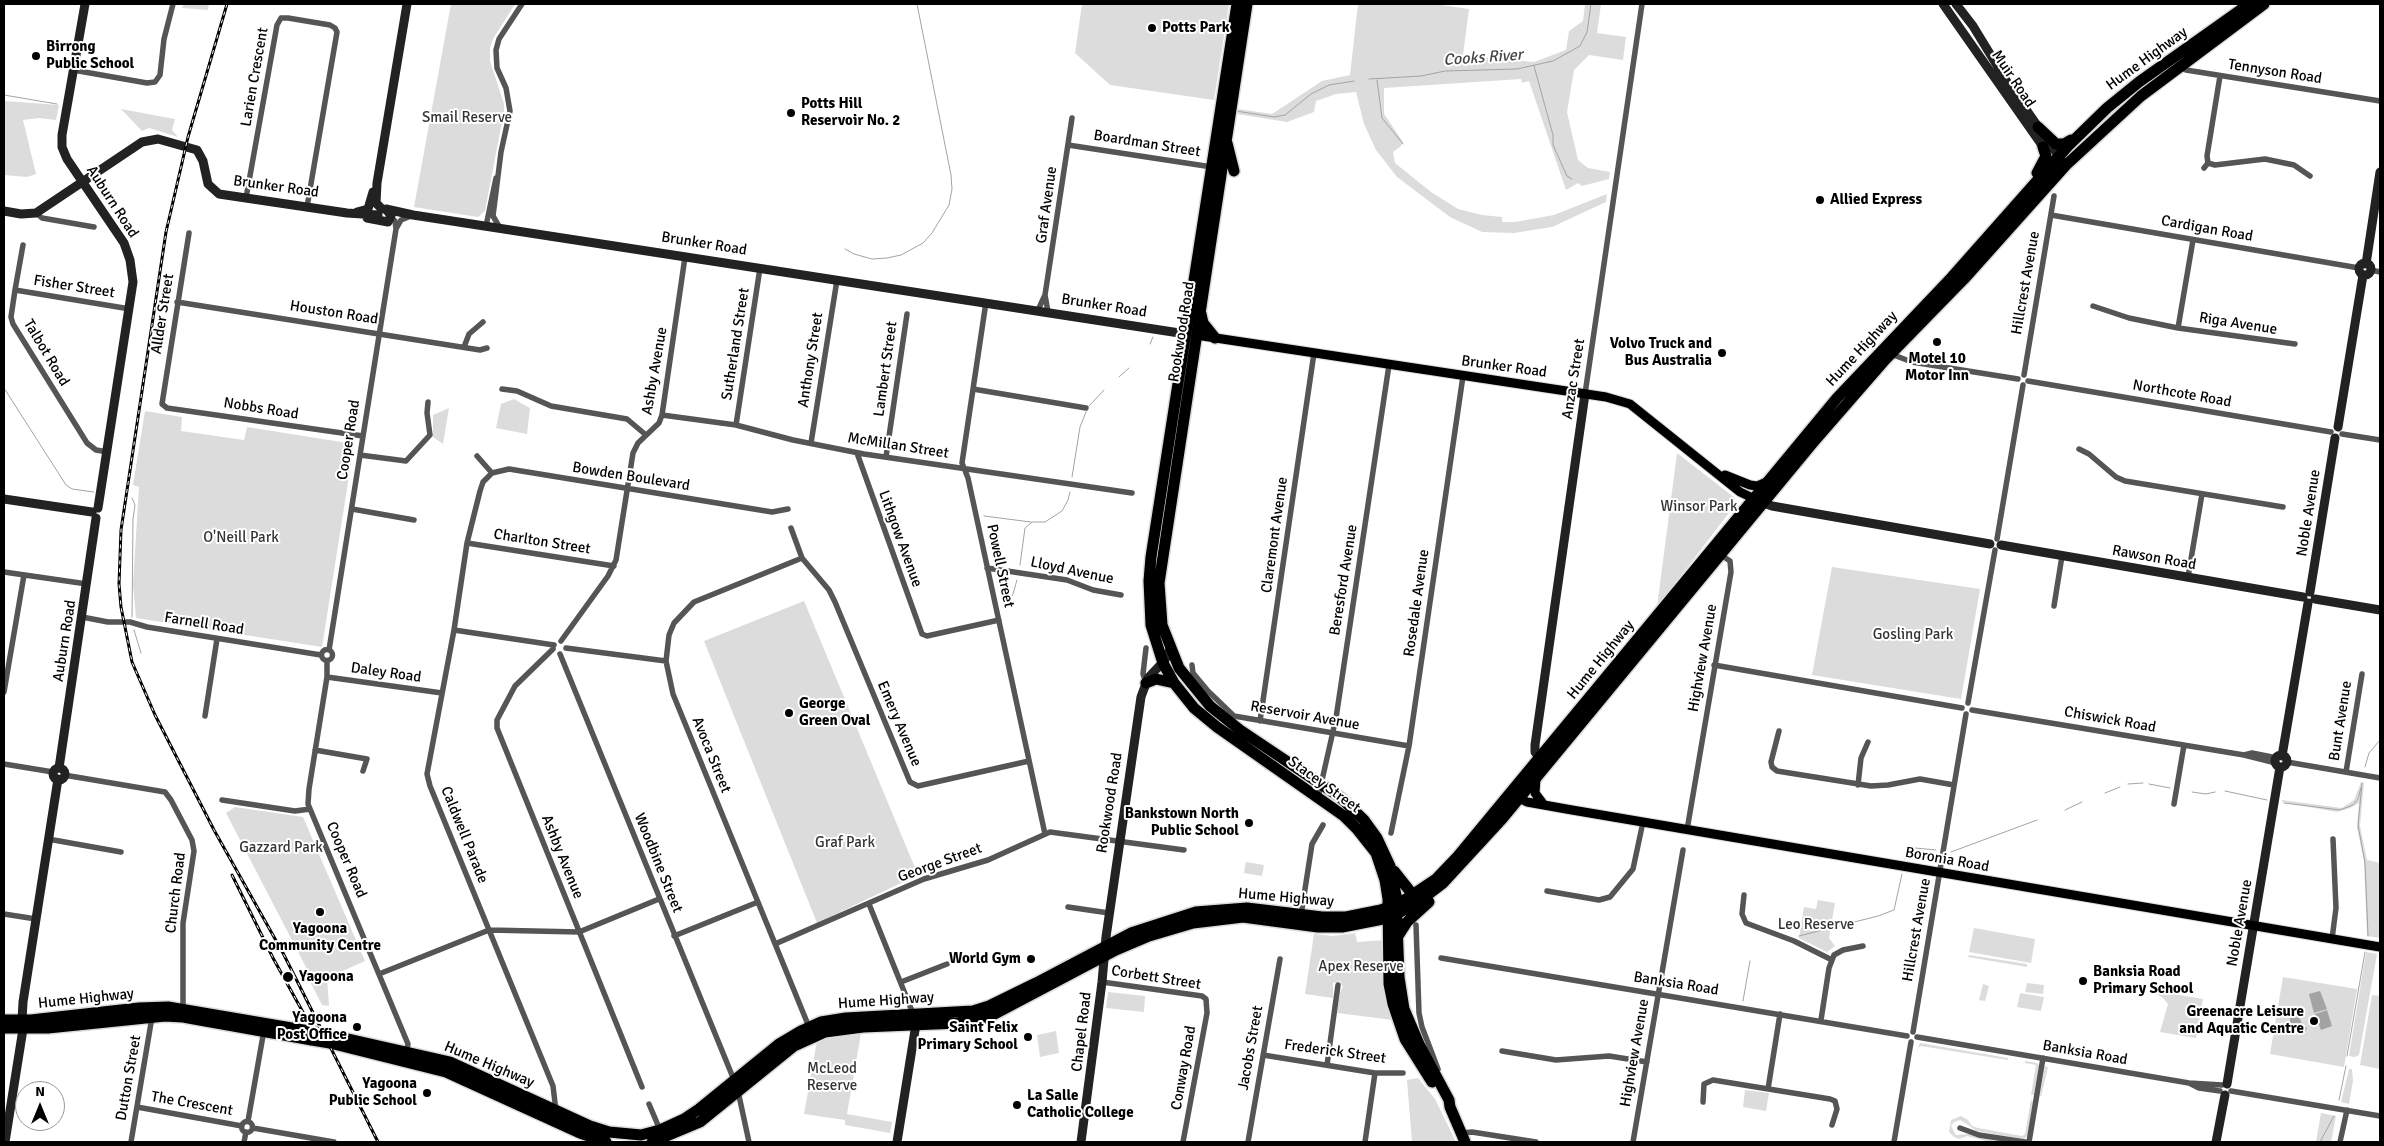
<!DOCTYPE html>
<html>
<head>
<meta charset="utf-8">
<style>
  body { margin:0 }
  #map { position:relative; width:2384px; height:1146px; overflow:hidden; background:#fff; font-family:Signika,sans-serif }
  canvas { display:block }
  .frame { position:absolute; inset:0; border:5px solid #000; pointer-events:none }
  .north { position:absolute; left:15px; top:1081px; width:50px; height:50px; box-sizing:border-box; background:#fff; border:1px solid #999; border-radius:50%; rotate:0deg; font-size:14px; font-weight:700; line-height:20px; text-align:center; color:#000 }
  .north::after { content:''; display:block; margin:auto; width:18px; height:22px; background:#000; clip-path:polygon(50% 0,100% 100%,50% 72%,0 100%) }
</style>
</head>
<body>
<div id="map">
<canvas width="2384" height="1146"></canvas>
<div class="frame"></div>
<div class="north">N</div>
</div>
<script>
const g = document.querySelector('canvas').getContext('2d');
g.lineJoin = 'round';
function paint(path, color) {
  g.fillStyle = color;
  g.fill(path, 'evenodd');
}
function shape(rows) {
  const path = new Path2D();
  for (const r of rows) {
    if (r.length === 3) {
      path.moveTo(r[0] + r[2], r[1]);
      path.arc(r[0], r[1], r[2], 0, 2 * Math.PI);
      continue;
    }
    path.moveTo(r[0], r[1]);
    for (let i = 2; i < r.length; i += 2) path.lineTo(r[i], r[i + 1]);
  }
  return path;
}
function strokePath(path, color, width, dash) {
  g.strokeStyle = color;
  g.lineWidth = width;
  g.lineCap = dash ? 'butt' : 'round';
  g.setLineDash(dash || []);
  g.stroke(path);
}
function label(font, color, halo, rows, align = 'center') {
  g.font = font + ' Signika,sans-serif';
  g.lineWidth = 4;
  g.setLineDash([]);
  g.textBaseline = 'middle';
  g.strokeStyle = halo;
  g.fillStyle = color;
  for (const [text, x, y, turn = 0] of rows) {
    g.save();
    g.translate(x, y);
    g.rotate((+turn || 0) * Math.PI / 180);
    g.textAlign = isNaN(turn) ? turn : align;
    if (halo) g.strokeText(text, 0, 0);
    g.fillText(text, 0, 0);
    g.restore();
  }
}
const green = shape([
  [184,4,209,4,208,10,182,8],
  [451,4,515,4,493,39,490,48,490,61,504,104,504,111,485,211,478,217,414,207],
  [1082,4,1229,4,1214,100,1110,85,1075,53],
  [1358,4,1434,4,1469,9,1463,55,1534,62,1566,50,1569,31,1583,21,1585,4,1601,4,1597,33,1626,37,1623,60,1589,55,1574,70,1567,112,1578,160,1588,168,1610,172,1609,179,1582,186,1578,183,1566,190,1529,81,1522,83,1521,79,1384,88,1384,114,1403,142,1401,146,1393,152,1395,163,1431,192,1458,209,1482,215,1502,217,1502,222,1515,222,1554,215,1607,194,1606,202,1552,227,1514,233,1482,232,1450,217,1397,177,1376,150,1364,124,1356,92,1336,94,1316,101,1314,112,1287,122,1237,114,1238,109,1272,114,1322,81,1350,75],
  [4,101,59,105,56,120,39,118,23,120,36,174,27,177,4,175],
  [121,109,175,119,172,130,178,137,149,128,142,131],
  [514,399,530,408,527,434,496,428,501,404],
  [449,408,443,444,433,437,433,415],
  [145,411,182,417,181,431,244,440,247,427,354,444,322,647,136,618,133,584,139,487,133,485],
  [1677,453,1735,498,1735,505,1657,607],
  [1832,567,1980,589,1961,699,1812,675],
  [804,601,918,875,817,923,704,641],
  [2361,782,2364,783,2360,826,2367,860,2380,863,2380,938,2367,936,2364,861,2357,828,2359,803,2350,808,2337,812,2282,802,2282,800,2342,808,2354,800],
  [235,807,303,817,365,961,327,978,329,1006,322,1005,307,975,309,973,226,813],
  [1246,862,1264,865,1262,876,1244,873],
  [1818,900,1835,903,1829,938,1835,946,1827,952,1799,938,1804,907,1816,909],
  [1974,928,2035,939,2031,963,1969,952],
  [1355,933,1357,942,1385,940,1389,1003,1393,1020,1337,1013,1340,992,1343,987,1340,981,1333,983,1333,998,1305,994,1314,934,1333,936],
  [2366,952,2377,954,2359,1055,2355,1057,2349,1056],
  [1969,955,2027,964,2027,967,1968,957],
  [2283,977,2357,989,2344,1067,2270,1054],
  [2027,983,2044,985,2043,994,2025,992],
  [1983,984,1989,986,1985,1001,1979,1000],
  [2150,990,2203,999,2196,1038,2160,1032,2168,1004,2163,998],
  [1108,992,1145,996,1144,1012,1106,1008],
  [2020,993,2044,997,2041,1011,2017,1007],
  [2372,995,2380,996,2380,1069,2360,1065],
  [1056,1031,1059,1053,1040,1057,1037,1035],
  [861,1033,847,1114,892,1122,890,1133,845,1125,845,1120,804,1114,817,1041,834,1035],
  [1920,1043,2008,1058,2008,1060,1921,1046,1918,1048],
  [2025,1061,2037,1063,2039,1065,2034,1095,2031,1095,2036,1065,2025,1063],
  [2045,1066,2048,1067,2041,1097,2040,1095],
  [2349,1069,2352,1069,2353,1081,2349,1104,2341,1102],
  [1418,1078,1435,1099,1456,1142,1412,1142,1407,1080],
  [1745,1090,1769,1093,1766,1111,1743,1107],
  [2031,1100,2033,1101,2028,1135,2024,1139,1977,1131,1960,1120,1954,1122,1951,1126,1956,1135,1968,1134,2007,1142,1990,1142,1967,1136,1959,1139,1954,1137,1949,1132,1951,1120,1961,1116,1968,1120,1972,1126,1978,1128,2022,1136,2025,1134],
  [2321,1113,2336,1116,2331,1142,2316,1142]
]);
const water = shape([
  [2320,991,2327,1009,2314,1013,2309,994],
  [2327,1010,2332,1026,2321,1030,2315,1014],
  [2294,1015,2299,1017,2302,1024,2307,1028,2304,1034,2298,1033,2290,1025,2290,1018]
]);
const stream = shape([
  [1534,66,1553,135,1553,145,1567,176,1572,179],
  [1369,79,1421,76,1445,71,1517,69,1553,61,1580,46,1587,32,1591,4],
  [1377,80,1382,118,1403,144],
  [4,95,57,104],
  [1236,111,1274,117,1285,115,1311,94,1329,85,1354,81],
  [845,249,854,254,872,259,887,258,901,255,923,243,932,233,949,205,952,189,951,175,917,4],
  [1150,344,1153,337],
  [1119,377,1129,368],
  [4,388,66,485,72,489,94,492],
  [1089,406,1104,390],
  [1072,477,1080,427,1086,412],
  [132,498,135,505,133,519,132,617],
  [984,516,1031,522],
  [1020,565,1025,528,1032,522,1045,522,1062,511,1068,500,1070,492],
  [1004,608,1013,594,1017,580],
  [134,630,141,653],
  [2365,767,2369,753,2380,740],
  [2362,783,2358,825,2365,863,2368,936],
  [2128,784,2143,783],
  [2149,784,2170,788],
  [2225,791,2267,800],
  [2192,792,2206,794,2215,792],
  [2105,793,2120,787],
  [2284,803,2340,810,2353,805,2358,799,2361,788],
  [2065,810,2082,802],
  [1951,852,2037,820],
  [1905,859,1909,851,1915,848,1936,850],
  [1799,936,1878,916,1894,910,1902,874],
  [1743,1001,1750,961],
  [2347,1056,2365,952],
  [2339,1100,2346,1066],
  [2320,1142,2334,1116]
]);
const street = shape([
  [2180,67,2186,70,2380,101],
  [73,70,147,83,155,82,160,75,164,39,173,4],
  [1068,145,1212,167],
  [2208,163,2215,165,2265,159,2294,165,2310,176],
  [2204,168,2208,163,2207,156,2220,76],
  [246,198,277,25,281,18,288,18,330,25,335,28,337,32,307,207],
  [36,213,42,218,94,227],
  [2051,215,2359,268],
  [486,226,496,178],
  [500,228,493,216,501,152,510,111,506,88,497,68,496,50,499,39,522,4],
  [396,229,401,220,411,216],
  [189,233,162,404,167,408,363,436],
  [23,245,15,290,11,317,13,324,87,443,96,450,108,452],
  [2371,270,2380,272],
  [15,290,130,309],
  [1045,295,1048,312],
  [177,302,480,350,487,348],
  [986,302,962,463,968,478,1045,834],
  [2093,306,2129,318,2178,328,2295,344],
  [1038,310,1045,295,1072,118],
  [2178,328,2193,240],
  [464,347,469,334,483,322],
  [1891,354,1912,362,2018,379],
  [2024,375,2054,196],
  [2028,381,2331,432],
  [502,389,517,391,551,406,627,419,646,435],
  [973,389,1086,408],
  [1585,394,1642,4],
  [662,415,736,425,793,440,864,454,1132,493],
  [736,425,760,268],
  [2342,434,2380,440],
  [811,443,837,280],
  [2079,449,2089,454,2116,477,2125,481,2283,507],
  [857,453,922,634,927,636,999,620],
  [360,455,406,461,430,435,427,413,428,402],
  [477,456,492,473],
  [886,457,907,314],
  [352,509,414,520],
  [791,528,802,558,829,590,835,602,910,782,918,786,1029,761],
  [1997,539,2023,385],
  [467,543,614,566],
  [802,558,694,602,674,623,669,635,666,661,673,694,809,1027],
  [987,568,1067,580,1093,590,1121,595],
  [4,572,87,584],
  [2188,577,2202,494],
  [2054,606,2062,556],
  [82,617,108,622,130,622,147,627,321,655],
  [454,630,554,645],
  [561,641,608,576,616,560,633,453,638,443,659,423,662,415,685,257],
  [566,648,666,661],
  [553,649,515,686,497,720,497,728,642,1087],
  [327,655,5.5],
  [329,650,396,229,395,221,391,218],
  [560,654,734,1080],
  [327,661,327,677,309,789,308,804,408,1044,406,1054],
  [1192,665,1193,673,1208,691,1234,716,1409,746],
  [1714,665,1962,708],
  [327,677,442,693],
  [1146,683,1143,674,1146,648],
  [4,692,24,575],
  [1968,703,1995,550],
  [1972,710,2244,755,2252,753,2277,758],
  [205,716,217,639],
  [1260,721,1314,353],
  [1779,731,1771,762,1772,767,1777,771,1871,786,1888,785,1920,779,1954,785],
  [315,750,367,759,363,771],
  [2244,755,2276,763],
  [2287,762,2380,778],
  [4,764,53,772],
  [2346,772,2362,674],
  [64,775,165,792,171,800,192,840,194,851,183,923,183,1010],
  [1858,785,1861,758,1868,742],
  [1318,798,1336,718,1389,365],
  [222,800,295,811,310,809],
  [2174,804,2184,745],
  [1687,830,1731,572,1730,561,1721,555],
  [1391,833,1409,746,1463,376],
  [48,839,121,852],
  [1547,891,1599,900,1610,897,1633,869,1643,822],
  [1744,895,1742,914,1746,923,1794,941,1832,960],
  [869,904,914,1016],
  [1068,907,1109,913],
  [4,914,36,919],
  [1301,915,1312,844,1323,825],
  [1416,925,1419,1013,1422,1027,1438,1069],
  [674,936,758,902],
  [2332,939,2336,908,2333,839],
  [775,944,924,879,988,860,1050,832,1184,850],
  [1441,958,1907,1036],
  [379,974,489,930,579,932,659,899],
  [901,982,947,964],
  [1102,982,1202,996,1206,999,1207,1013,1183,1142],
  [1821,1020,1829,968,1834,955,1843,950,1863,946],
  [1913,1032,1966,714],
  [1917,1037,2189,1083,2222,1085],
  [1502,1051,1556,1060,1609,1056,1647,1062],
  [1263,1055,1375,1073,1403,1073],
  [1327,1065,1338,985],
  [2189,1083,2199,1088,2220,1091],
  [1768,1089,1780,1014],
  [738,1091,749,1142],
  [2231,1091,2380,1116],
  [1703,1102,1704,1084,1713,1080,1830,1099,1835,1101,1837,1109,1832,1125],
  [649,1104,660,1130],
  [137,1107,242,1126],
  [556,1111,553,1086,430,786,427,774,454,630,467,543,480,491,483,482,492,473,509,469,772,512,788,509],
  [248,1121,264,1030],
  [247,1127,5.5],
  [253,1128,334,1142],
  [1960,1128,1979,1135,2025,1142],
  [1462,1133,1472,1132,1536,1142],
  [131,1142,152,1017],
  [244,1142,246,1132],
  [1248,1142,1280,959],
  [1365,1142,1375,1073],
  [1633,1142,1683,850],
  [1894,1142,1911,1042],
  [2029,1142,2043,1058],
  [2340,1142,2347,1110]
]);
const secondary = shape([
  [85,4,62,135,62,147,67,159,124,243,130,260,133,282,98,508],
  [1943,4,2046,151],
  [1956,4,1973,26,2009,85,2062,161],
  [382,209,376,203,377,183,407,4],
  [386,209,413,215,1186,334],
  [4,211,21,214,36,213,142,142,158,139,197,150,203,161,208,184,219,194,347,213,378,215],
  [357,212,368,209,373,192],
  [367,218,388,222,391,216,386,209],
  [2365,269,6],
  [2366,264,2380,172],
  [2338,427,2363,275],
  [4,499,92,512],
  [1764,503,1772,506,1990,544],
  [2001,545,2303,597],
  [2310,592,2335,438],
  [2315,599,2380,610],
  [2281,761,6],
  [2282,756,2308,603],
  [1540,758,1535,752,1535,745,1585,394],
  [59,768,96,518],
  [59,774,6],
  [22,1020,23,1002,58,779],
  [2227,1084,2280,767],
  [5,1142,23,1029],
  [897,1142,916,1024],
  [1081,1142,1102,982,1106,937,1141,697,1148,678,1165,660,1170,649],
  [2216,1142,2225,1095]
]);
const primary = shape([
  [1196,335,1606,397,1630,404,1740,492,1759,501],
  [1725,475,1750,485,1757,486,1766,482],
  [1536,779,1535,793,1544,805],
  [1515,796,1527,802,1572,810,2380,947]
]);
const highway = shape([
  [1237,4,1151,557,1149,581,1151,625,1163,663,1174,683,1194,708,1217,727,1344,816,1357,829,1376,853,1385,880,1388,899,1389,984,1393,1004,1405,1039,1432,1082],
  [1247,4,1159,583,1162,625,1179,668,1210,706,1240,730,1340,797,1364,820,1377,838,1390,866,1396,895,1399,977,1404,1009,1419,1044,1449,1100,1450,1107,1465,1142],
  [2038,127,2056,144,2064,144,2071,140],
  [1227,143,1234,171],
  [2037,173,2046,156,2043,147],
  [1201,314,1203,323,1215,338],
  [1146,683,1156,679,1174,683],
  [1394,871,1413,895],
  [1398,936,1407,922,1429,902],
  [4,1020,31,1020,139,1008,168,1007,309,1031],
  [4,1028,48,1028,165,1016,183,1017,312,1040],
  [326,1034,450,1062,590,1126,609,1132,641,1135,660,1130,684,1119,699,1109,779,1044,801,1031,821,1022,846,1018,973,1011,989,1006,1036,983,1131,933,1196,912,1247,908,1322,917,1346,917,1381,910,1406,899,1436,879,1458,856,1837,398,1952,277,2068,146,2107,108,2139,82,2249,4],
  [330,1043,446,1072,580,1133,606,1142],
  [652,1142,700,1122,794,1046,825,1032,863,1027,959,1023,989,1017,1116,950,1149,936,1193,923,1243,917,1318,927,1342,927,1388,918,1414,905,1443,883,1502,819,1811,445,1885,360,1964,279,2066,165,2141,96,2264,4]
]);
const rail = shape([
  [227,4,188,137,166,232,121,530,119,584,121,607,132,662,155,715,214,830,283,953,378,1142],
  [232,875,273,958,315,1034]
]);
const highwayBridge = shape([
  [309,1031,326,1034],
  [312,1040,330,1043]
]);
const markers = [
  [1152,28,5,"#000"],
  [36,56,5,"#000"],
  [791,113,5,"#000"],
  [1820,200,5,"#000"],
  [1937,342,5,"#000"],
  [1722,353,5,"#000"],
  [789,713,5,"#000"],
  [1249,823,5,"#000"],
  [320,912,5,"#000"],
  [1031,959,5,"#000"],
  [288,977,6,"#000"],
  [2083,981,5,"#000"],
  [2314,1021,5,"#000"],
  [357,1027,5,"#000"],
  [1028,1037,5,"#000"],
  [427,1093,5,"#000"],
  [1017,1105,5,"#000"]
];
const poiNames = [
  ["Potts Park",1162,28],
  ["Birrong",46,47],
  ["Public School",46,64],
  ["Potts Hill",801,104],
  ["Reservoir No. 2",801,121],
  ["Allied Express",1830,200],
  ["Volvo Truck and",1712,344,"right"],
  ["Bus Australia",1712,361,"right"],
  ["Motel 10",1937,359,"center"],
  ["Motor Inn",1937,376,"center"],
  ["George",799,704],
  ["Green Oval",799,721],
  ["Bankstown North",1239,814,"right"],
  ["Public School",1239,831,"right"],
  ["Yagoona",320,929,"center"],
  ["Community Centre",320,946,"center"],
  ["World Gym",1021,959,"right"],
  ["Banksia Road",2093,972],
  ["Primary School",2093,989],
  ["Yagoona",299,977],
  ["Greenacre Leisure",2304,1012,"right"],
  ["and Aquatic Centre",2304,1029,"right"],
  ["Yagoona",347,1018,"right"],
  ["Post Office",347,1035,"right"],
  ["Saint Felix",1018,1028,"right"],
  ["Primary School",1018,1045,"right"],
  ["Yagoona",417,1084,"right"],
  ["Public School",417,1101,"right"],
  ["La Salle",1027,1096],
  ["Catholic College",1027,1113]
];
const streetNames = [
  ["Hume Highway",2147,59,-36],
  ["Tennyson Road",2275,72,9],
  ["Larien Crescent",255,77,-80],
  ["Muir Road",2013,79,56],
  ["Boardman Street",1147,144,9],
  ["Brunker Road",276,187,8],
  ["Auburn Road",112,202,57],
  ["Graf Avenue",1047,205,-82],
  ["Cardigan Road",2207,229,10],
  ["Brunker Road",704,244,9],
  ["Hillcrest Avenue",2026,283,-80],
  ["Fisher Street",74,287,9],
  ["Brunker Road",1104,306,9],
  ["Houston Road",334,313,9],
  ["Allder Street",163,314,-81],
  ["Riga Avenue",2238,324,9],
  ["Rookwood Road",1182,332,-81],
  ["Sutherland Street",736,344,-81],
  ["Hume Highway",1862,349,-47],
  ["Talbot Road",46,353,59],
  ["Anthony Street",811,360,-81],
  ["Brunker Road",1504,367,8],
  ["Lambert Street",886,369,-82],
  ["Ashby Avenue",655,371,-80],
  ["Anzac Street",1574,379,-81],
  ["Northcote Road",2182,394,10],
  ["Nobbs Road",261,409,9],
  ["Cooper Road",349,440,-81],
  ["McMillan Street",898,446,9],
  ["Bowden Boulevard",631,477,9],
  ["Noble Avenue",2309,513,-81],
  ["Claremont Avenue",1275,535,-82],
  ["Lithgow Avenue",900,539,70],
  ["Charlton Street",542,542,9],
  ["Rawson Road",2154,558,10],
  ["Powell Street",1000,566,78],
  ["Lloyd Avenue",1072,571,12],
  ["Beresford Avenue",1344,580,-81],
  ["Rosedale Avenue",1417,603,-82],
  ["Farnell Road",204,624,9],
  ["Auburn Road",65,641,-81],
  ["Highview Avenue",1703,658,-80],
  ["Hume Highway",1601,660,-51],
  ["Daley Road",386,673,8],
  ["Reservoir Avenue",1305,716,10],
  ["Chiswick Road",2110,720,10],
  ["Bunt Avenue",2341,721,-81],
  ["Emery Avenue",899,724,67],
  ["Avoca Street",711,755,68],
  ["Stacey Street",1324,785,36],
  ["Rookwood Road",1110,803,-81],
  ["Caldwell Parade",464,835,68],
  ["Ashby Avenue",562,857,68],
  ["Cooper Road",346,860,67],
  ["Boronia Road",1947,860,10],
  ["Woodbine Street",658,863,68],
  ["George Street",940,863,-20],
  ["Church Road",176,893,-83],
  ["Hume Highway",1286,898,5],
  ["Noble Avenue",2240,923,-80],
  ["Hillcrest Avenue",1917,930,-80],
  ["Corbett Street",1156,978,9],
  ["Banksia Road",1676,984,9],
  ["Hume Highway",86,999,-6],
  ["Hume Highway",886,1001,-4],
  ["Chapel Road",1082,1032,-83],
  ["Jacobs Street",1251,1048,-80],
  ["Frederick Street",1335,1052,8],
  ["Highview Avenue",1635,1053,-80],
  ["Banksia Road",2085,1053,10],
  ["Hume Highway",489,1065,23],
  ["Conway Road",1184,1068,-80],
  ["Dutton Street",129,1078,-80],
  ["The Crescent",192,1104,10]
];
const parkNames = [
  ["Smail Reserve",467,118],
  ["Winsor Park",1699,507],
  ["O'Neill Park",241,538],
  ["Gosling Park",1913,635],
  ["Graf Park",845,843],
  ["Gazzard Park",281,848],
  ["Leo Reserve",1816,925],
  ["Apex Reserve",1361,967],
  ["McLeod",832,1069],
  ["Reserve",832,1086]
];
const waterNames = [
  ["Cooks River",1483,58,-4]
];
paint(green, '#dcdcdc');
paint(water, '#a3a3a3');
strokePath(stream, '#a3a3a3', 1);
strokePath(primary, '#dbdbdb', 11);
strokePath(highway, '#dbdbdb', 14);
strokePath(street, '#555', 5.5);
strokePath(secondary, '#222', 9);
strokePath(primary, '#000', 9);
strokePath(highway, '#000', 11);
strokePath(rail, '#000', 3);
strokePath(rail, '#fff', 1, [4]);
strokePath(highwayBridge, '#dbdbdb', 14, []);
strokePath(highwayBridge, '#000', 11);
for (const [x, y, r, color] of markers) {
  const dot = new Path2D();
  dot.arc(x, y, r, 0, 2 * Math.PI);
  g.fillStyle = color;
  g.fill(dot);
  strokePath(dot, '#fff', 2);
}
label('bold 15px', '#000', '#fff', poiNames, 'left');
label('15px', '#000', '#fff', streetNames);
label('15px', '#333', '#fff', parkNames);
label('italic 16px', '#444', '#fff', waterNames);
</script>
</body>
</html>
